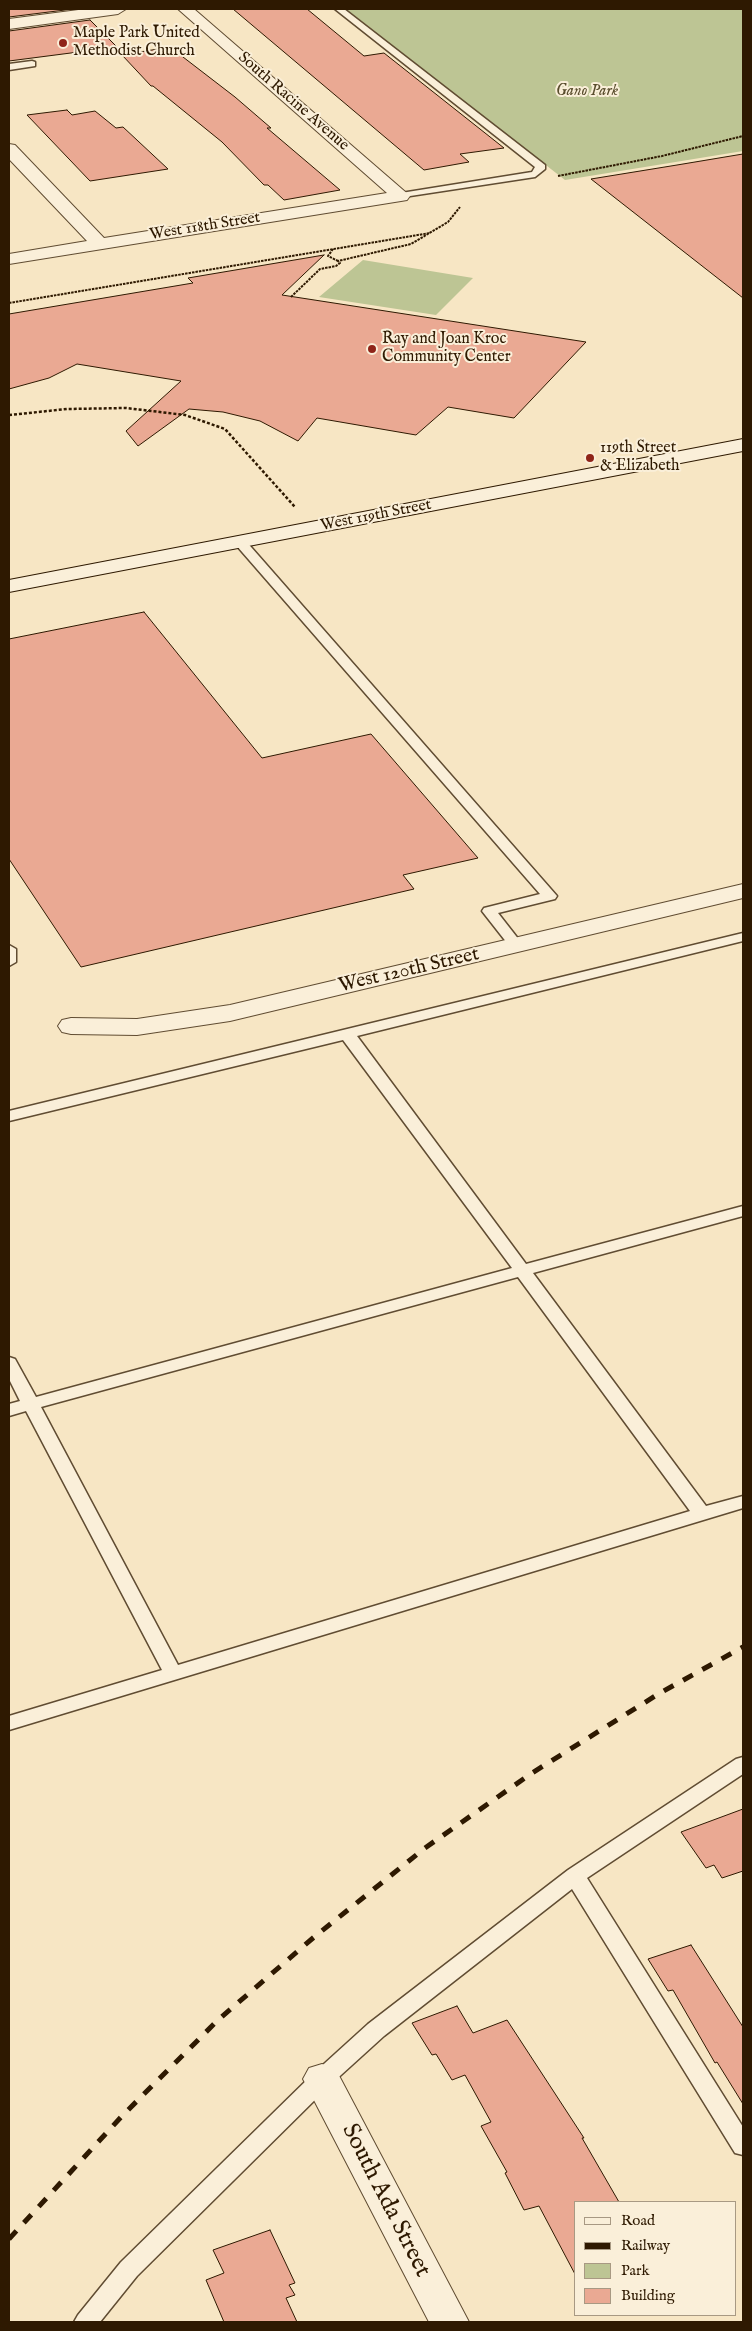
<!DOCTYPE html>
<html>
<head>
<meta charset="utf-8">
<style>
  body { margin:0 }
  #map { position:relative; width:752px; height:2331px; overflow:hidden; background:#f7e6c4; font-family:"IM FELL English",serif }
  canvas { display:block }
  .frame { position:absolute; inset:0; border:10px solid #2e1901; pointer-events:none }
  .legend { position:absolute; left:574px; top:2201px; width:162px; height:115px; box-sizing:border-box; background:#faefd9; border:1px solid #a89983; margin:0; padding:6px 9px; list-style:none; font-size:15px; color:#2e1901 }
  .legend li { display:flex; align-items:center; gap:10px; height:25px }
  .legend b { width:25px; border:1px solid #a89983 }
</style>
</head>
<body>
<div id="map">
<canvas width="752" height="2331"></canvas>
<div class="frame"></div>
<ul class="legend">
<li><b style="height:6px;background:#faefd9"></b>Road</li>
<li><b style="height:6px;background:#2e1901"></b>Railway</li>
<li><b style="height:14px;background:#bdc594"></b>Park</li>
<li><b style="height:14px;background:#eaa993"></b>Building</li>
</ul>
</div>
<script>
const g = document.querySelector('canvas').getContext('2d');
g.lineJoin = 'round';
function paint(path, color) {
  g.fillStyle = color;
  g.fill(path, 'evenodd');
}
function shape(rows) {
  const path = new Path2D();
  for (const r of rows) {
    path.moveTo(r[0], r[1]);
    for (let i = 2; i < r.length; i += 2) path.lineTo(r[i], r[i + 1]);
  }
  return path;
}
function strokePath(path, color, width, dash) {
  g.strokeStyle = color;
  g.lineWidth = width;
  g.lineCap = dash ? 'butt' : 'round';
  g.setLineDash(dash || []);
  g.stroke(path);
}
function label(font, color, halo, rows, align = 'center') {
  g.font = font + ' "IM FELL English",serif';
  g.lineWidth = 4;
  g.setLineDash([]);
  g.textBaseline = 'middle';
  g.strokeStyle = halo;
  g.fillStyle = color;
  for (const [text, x, y, turn = 0] of rows) {
    g.save();
    g.translate(x, y);
    g.rotate((+turn || 0) * Math.PI / 180);
    g.textAlign = isNaN(turn) ? turn : align;
    if (halo) g.strokeText(text, 0, 0);
    g.fillText(text, 0, 0);
    g.restore();
  }
}
const green = shape([
  [346,9,743,9,743,151,565,180],
  [363,260,473,278,436,315,319,297]
]);
const building = shape([
  [9,9,73,9,9,17,9,9],
  [233,9,307,9,364,56,384,53,504,148,460,154,469,162,424,170,233,9],
  [90,20,117,47,9,61,9,31,90,20],
  [170,47,235,97,271,128,267,128,340,190,284,200,268,185,264,185,222,142,153,86,151,86,122,55,170,47],
  [67,110,72,115,95,111,116,128,123,127,168,169,90,181,27,115,67,110],
  [743,154,743,298,591,179,677,165,743,154],
  [324,255,282,295,586,342,514,418,448,407,416,435,317,418,298,441,260,421,223,412,189,409,138,446,126,431,181,381,77,364,49,378,9,389,9,314,193,283,188,278,324,255],
  [144,612,262,758,371,734,478,858,403,875,414,889,81,967,9,859,9,639,144,612],
  [743,1809,743,1871,722,1878,714,1865,706,1868,681,1832,743,1809],
  [691,1945,743,2027,743,2104,717,2062,715,2063,673,1990,668,1991,648,1959,691,1945],
  [457,2006,473,2033,507,2020,584,2138,582,2138,619,2202,576,2202,576,2276,539,2206,524,2210,505,2173,507,2172,481,2126,491,2122,465,2075,452,2080,436,2054,432,2055,412,2023,457,2006],
  [270,2230,295,2283,289,2285,295,2295,286,2298,297,2322,224,2322,206,2280,224,2273,213,2250,270,2230]
]);
const pathFar1 = shape([
  [558,176,662,156,743,136],
  [333,249,328,256,338,261],
  [291,297,320,269,336,266,340,263,338,261,411,244,448,222,460,207],
  [9,303,430,233]
]);
const path = shape([
  [9,415,67,409,126,408,185,415,225,429,295,507]
]);
const lane = shape([
  [335,9,344,9,545,165,545,169,535,177,397,198,397,194,401,193,532,172,535,167,335,9],
  [32,61,35,62,35,66,9,70,9,64,32,61],
  [240,538,244,539,557,896,555,899,498,913,523,945,521,948,511,948,482,911,484,908,540,894,236,545,234,542,236,539,240,538],
  [743,933,743,941,357,1036,526,1264,743,1206,743,1216,533,1273,706,1506,743,1496,743,1508,9,1730,9,1716,162,1670,26,1411,9,1416,9,1404,20,1401,9,1379,9,1357,15,1359,36,1397,512,1268,343,1040,9,1121,9,1111,743,933],
  [518,1277,690,1511,178,1665,41,1407,518,1277],
  [9,945,16,949,16,962,9,966,9,945],
  [743,1757,743,1774,587,1878,743,2127,743,2155,735,2153,572,1889,384,2036,330,2085,137,2276,100,2322,74,2322,78,2315,121,2262,314,2073,368,2024,568,1870,736,1759,743,1757]
]);
const street = shape([
  [86,9,126,9,118,14,9,29,9,19,86,9],
  [178,9,194,9,410,196,407,200,401,201,9,264,9,254,87,241,9,159,9,144,15,145,104,238,387,193,178,9],
  [743,884,743,898,230,1021,137,1035,71,1034,62,1032,58,1026,62,1020,71,1018,137,1019,230,1005,743,884],
  [322,2064,335,2068,469,2322,429,2322,303,2079,309,2068,322,2064]
]);
const secondary = shape([
  [743,439,743,451,9,592,9,580,743,439]
]);
const rail = shape([
  [9,2239,122,2116,218,2020,313,1938,425,1848,532,1773,660,1693,743,1647]
]);
const markers = [
  [63,43,5,"#8f2418"],
  [372,349,5,"#8f2418"],
  [590,458,5,"#8f2418"]
];
const farPoinames = [
  ["Maple Park United",73,34],
  ["Methodist Church",73,52],
  ["Ray and Joan Kroc",382,340],
  ["Community Center",382,358],
  ["119th Street",600,449],
  ["& Elizabeth",600,467]
];
const farParknames = [
  ["Gano Park",587,92]
];
const farStreetnames = [
  ["South Racine Avenue",293,102,41],
  ["West 118th Street",205,227,-9],
  ["West 119th Street",376,516,-11]
];
const streetNames = [
  ["West 120th Street",409,971,-13]
];
const nearStreetnames = [
  ["South Ada Street",385,2201,63]
];
paint(green, '#bdc594');
paint(building, '#eaa993');
strokePath(building, '#2e1901', 1);
strokePath(lane, '#604c32', 3);
strokePath(street, '#604c32', 2);
strokePath(secondary, '#2e1901', 2);
strokePath(pathFar1, '#2e1901', 2, [2.5, 1]);
strokePath(path, '#2e1901', 2.5, [3, 2]);
paint(lane, '#faefd9');
paint(street, '#faefd9');
paint(secondary, '#faefd9');
strokePath(rail, '#2e1901', 5, [11, 11]);
for (const [x, y, r, color] of markers) {
  const dot = new Path2D();
  dot.arc(x, y, r, 0, 2 * Math.PI);
  g.fillStyle = color;
  g.fill(dot);
  strokePath(dot, '#faefd9', 2);
}
label('16px', '#2e1901', '#faefd9', farPoinames, 'left');
label('italic 16px', '#594d2d', '#faefd9', farParknames);
label('16px', '#2e1901', '#faefd9', farStreetnames);
label('20px', '#2e1901', '#faefd9', streetNames);
label('24px', '#2e1901', '#faefd9', nearStreetnames);
</script>
</body>
</html>
